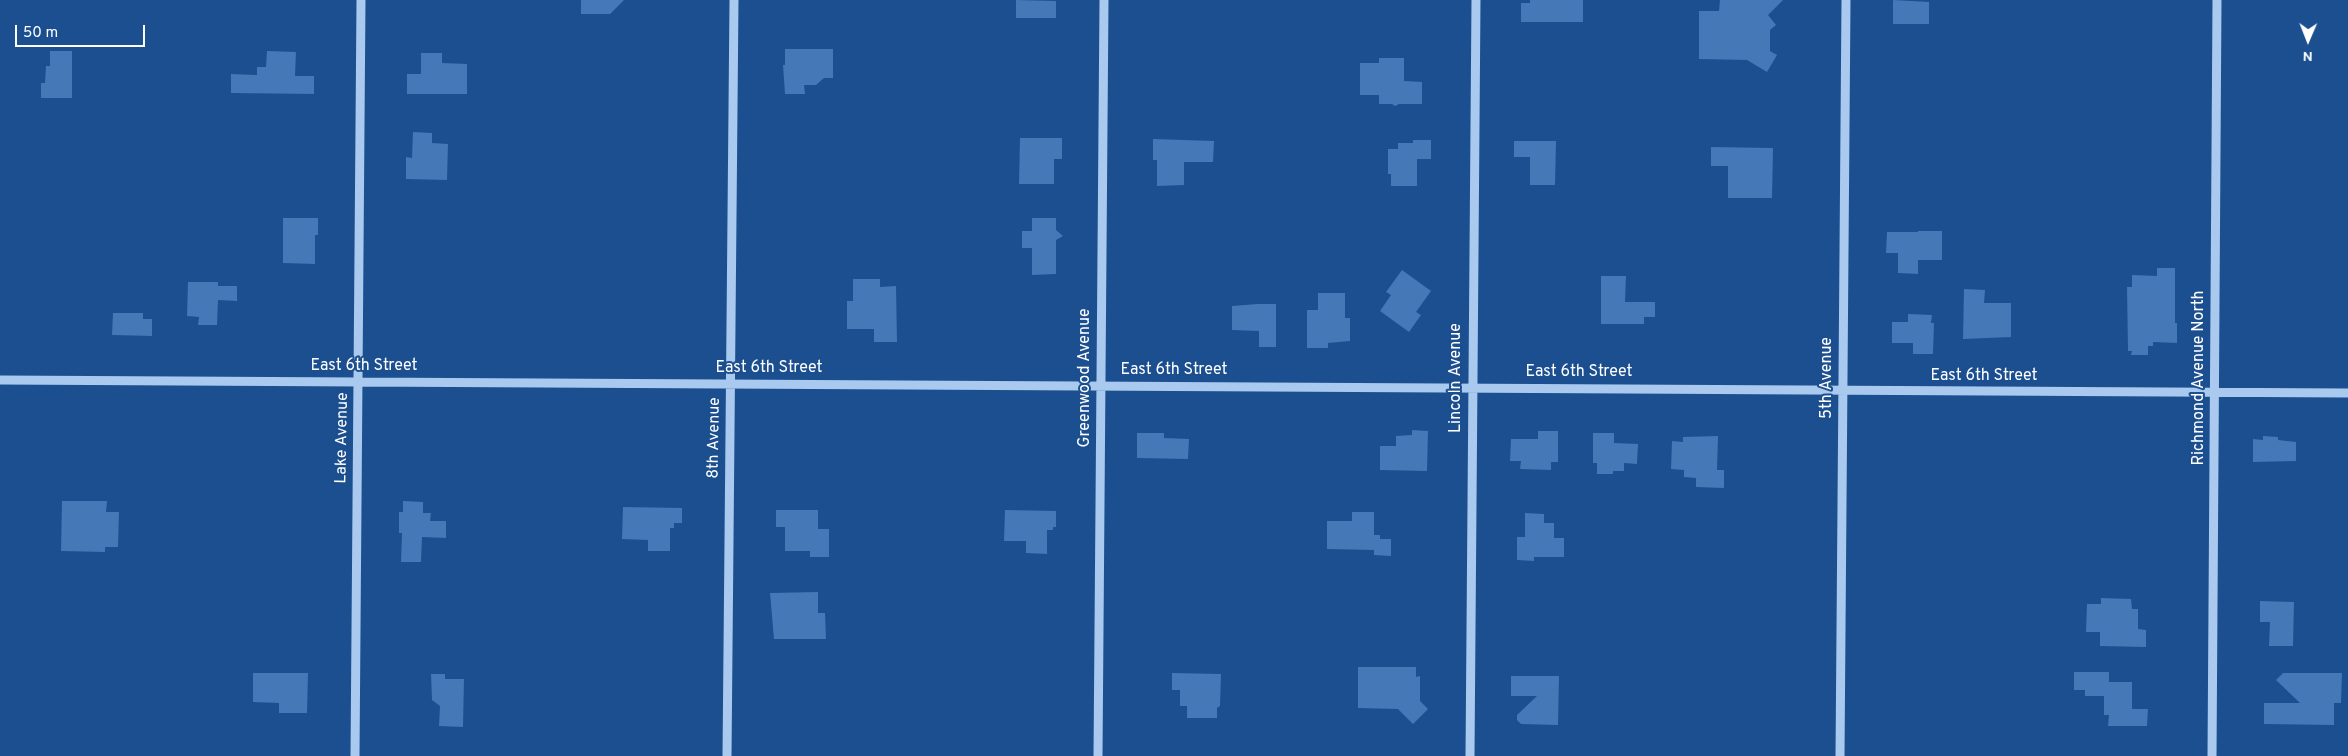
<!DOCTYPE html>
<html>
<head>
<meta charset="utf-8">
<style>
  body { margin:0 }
  #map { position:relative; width:2348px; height:756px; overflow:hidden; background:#1b4f8f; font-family:Overpass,sans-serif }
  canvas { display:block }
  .north { position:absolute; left:2283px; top:15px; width:50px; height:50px; -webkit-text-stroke:4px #1b4f8f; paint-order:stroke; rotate:181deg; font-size:14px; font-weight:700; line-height:20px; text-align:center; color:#fff }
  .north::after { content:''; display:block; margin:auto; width:18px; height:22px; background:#fff; clip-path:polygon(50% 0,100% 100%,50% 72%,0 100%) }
  .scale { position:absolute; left:15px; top:25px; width:130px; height:22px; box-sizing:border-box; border:2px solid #fff; border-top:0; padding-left:6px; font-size:15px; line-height:18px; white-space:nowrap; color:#fff; -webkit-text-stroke:4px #1b4f8f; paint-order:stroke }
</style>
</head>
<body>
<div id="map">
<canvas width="2348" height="756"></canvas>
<div class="north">N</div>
<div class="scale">50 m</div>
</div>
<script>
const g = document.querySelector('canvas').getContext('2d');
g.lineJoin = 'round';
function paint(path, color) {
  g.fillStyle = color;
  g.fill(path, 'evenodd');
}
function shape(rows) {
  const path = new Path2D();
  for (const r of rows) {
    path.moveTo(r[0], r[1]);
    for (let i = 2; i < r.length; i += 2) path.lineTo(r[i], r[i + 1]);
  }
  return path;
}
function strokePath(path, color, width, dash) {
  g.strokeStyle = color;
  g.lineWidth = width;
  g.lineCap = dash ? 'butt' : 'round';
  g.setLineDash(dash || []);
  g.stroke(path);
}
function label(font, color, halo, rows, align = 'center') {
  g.font = font + ' Overpass,sans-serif';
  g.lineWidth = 4;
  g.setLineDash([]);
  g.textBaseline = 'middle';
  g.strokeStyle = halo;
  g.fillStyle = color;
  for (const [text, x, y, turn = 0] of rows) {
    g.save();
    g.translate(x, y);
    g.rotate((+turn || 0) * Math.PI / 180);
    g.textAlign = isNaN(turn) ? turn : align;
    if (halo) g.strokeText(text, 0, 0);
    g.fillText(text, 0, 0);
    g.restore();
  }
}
const building = shape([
  [581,0,624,0,610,14,581,14],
  [1016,0,1056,1,1056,18,1016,18],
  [1530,0,1583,0,1583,22,1521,22,1521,3,1530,3],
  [1720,0,1783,0,1768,15,1776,25,1770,30,1770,51,1777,55,1767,72,1747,60,1699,59,1699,11,1719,11],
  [1893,0,1929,2,1929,24,1893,24],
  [785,49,833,49,833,78,824,78,816,85,804,85,805,94,785,94,783,65,785,65],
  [50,51,72,51,72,98,41,98,41,83,45,83,46,66,50,66],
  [267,51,296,52,295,76,314,76,314,94,231,93,231,74,257,75,257,67,266,67],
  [421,53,442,53,442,63,467,64,467,94,407,94,407,74,421,74],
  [1379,58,1404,58,1404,81,1422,82,1422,104,1399,104,1395,106,1392,104,1379,104,1379,95,1360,95,1360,63,1379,63],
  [413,132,432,133,432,143,448,144,447,180,406,179,406,157,412,158],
  [1020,138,1062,138,1062,159,1054,159,1054,184,1019,184],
  [1153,139,1214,141,1213,162,1184,162,1184,185,1157,186,1157,160,1153,160],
  [1413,140,1431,140,1431,159,1417,159,1417,186,1391,186,1391,174,1388,174,1388,149,1398,149,1398,143,1413,143],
  [1514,141,1556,141,1555,185,1530,185,1530,157,1514,157],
  [1711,147,1773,148,1772,198,1728,198,1728,166,1711,166],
  [283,218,318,218,318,235,315,235,315,264,283,263],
  [1032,218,1056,218,1056,230,1063,236,1056,240,1056,274,1032,275,1032,248,1022,248,1022,231,1032,231],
  [1918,231,1942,231,1942,260,1918,260,1918,274,1898,273,1898,253,1886,253,1887,232,1918,232],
  [2157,268,2175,268,2175,323,2177,323,2177,343,2153,342,2153,346,2148,346,2148,355,2131,355,2132,351,2128,351,2127,287,2132,287,2132,275,2157,276],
  [1402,270,1431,291,1416,312,1421,315,1409,332,1380,311,1391,295,1386,292],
  [1601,276,1626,276,1625,302,1655,302,1655,317,1644,317,1644,324,1601,324],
  [853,279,880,279,880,287,896,286,897,342,874,342,874,329,847,329,847,301,853,301],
  [188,282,218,282,218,286,237,286,237,301,218,300,217,325,198,325,199,317,187,316],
  [1964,289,1985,290,1984,303,2011,303,2011,337,1963,339],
  [1318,293,1345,293,1345,318,1350,318,1350,341,1328,343,1328,348,1307,348,1307,310,1318,310],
  [1257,304,1276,304,1276,347,1259,347,1259,331,1232,330,1232,306],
  [113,313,143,313,143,319,152,319,152,336,112,335],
  [1908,314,1932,315,1931,323,1934,323,1933,354,1913,354,1913,343,1892,343,1892,322,1908,322],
  [1412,430,1428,431,1427,471,1380,470,1380,446,1396,446,1396,436,1412,435],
  [1538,431,1558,431,1558,462,1551,462,1551,470,1520,469,1521,461,1510,461,1511,439,1538,439],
  [1137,433,1164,433,1164,438,1189,439,1188,459,1137,458],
  [1593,433,1614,433,1614,443,1638,444,1637,464,1624,463,1624,471,1613,471,1613,474,1597,474,1597,463,1593,463],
  [1718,436,1717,470,1724,470,1724,488,1696,487,1696,478,1684,477,1684,470,1671,469,1672,441,1683,442,1683,437],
  [2263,436,2278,437,2278,440,2296,442,2296,461,2253,462,2253,439,2263,440],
  [62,501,107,501,106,512,119,512,118,547,105,547,105,552,61,551],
  [403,501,423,502,423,513,431,513,430,521,446,521,446,538,422,537,421,562,401,562,402,533,399,533,399,512,403,512],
  [623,507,682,508,682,523,674,523,674,528,670,528,670,551,648,551,648,540,622,539],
  [776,510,818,510,818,529,829,529,829,557,810,557,810,551,785,551,785,527,776,527],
  [1005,510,1056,511,1056,527,1053,527,1053,530,1047,530,1047,554,1026,553,1026,541,1004,541],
  [1352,512,1374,512,1374,535,1380,535,1380,539,1391,539,1391,556,1374,555,1374,550,1327,549,1327,521,1352,521],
  [1525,513,1544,514,1544,523,1554,523,1554,538,1564,538,1564,557,1534,557,1534,561,1517,560,1517,537,1525,537],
  [818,592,818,613,825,613,826,639,774,639,770,593],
  [2101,598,2131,599,2132,609,2138,609,2138,629,2146,630,2146,647,2100,646,2100,632,2086,632,2087,604,2101,604],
  [2260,601,2294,602,2293,646,2269,646,2270,622,2260,622],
  [1358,667,1416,667,1416,677,1420,676,1420,701,1428,709,1413,724,1398,709,1358,708],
  [2074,672,2109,672,2109,682,2132,682,2132,709,2148,709,2147,726,2108,726,2109,715,2104,715,2104,696,2085,696,2085,690,2074,690],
  [253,673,308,673,307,713,279,713,279,703,253,702],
  [1172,673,1221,674,1220,706,1217,708,1217,718,1187,718,1187,706,1180,706,1180,690,1172,690],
  [2283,673,2342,673,2341,703,2334,703,2334,725,2264,724,2264,703,2300,703,2276,680],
  [431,674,445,674,445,679,464,679,463,727,439,726,440,706,432,700],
  [1511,676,1559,676,1558,725,1521,724,1517,720,1517,715,1537,696,1511,696]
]);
const minor = shape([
  [0,380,2348,393],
  [355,756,361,0],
  [727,756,734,0],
  [1098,756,1104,0],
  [1470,756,1476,0],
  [1840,756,1846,0],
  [2212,756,2217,0]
]);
const streetNames = [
  ["East 6th Street",364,367],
  ["East 6th Street",769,369],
  ["East 6th Street",1174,371],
  ["East 6th Street",1579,373],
  ["East 6th Street",1984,377],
  ["Greenwood Avenue",1086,378,-90],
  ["Lincoln Avenue",1457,378,-90],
  ["5th Avenue",1828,378,-90],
  ["Richmond Avenue North",2200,378,-90],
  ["Lake Avenue",343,438,-89],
  ["8th Avenue",715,438,-89]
];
paint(building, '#4478b7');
strokePath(minor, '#a9c9ee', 9);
label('16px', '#fff', '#1b4f8f', streetNames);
</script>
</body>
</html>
